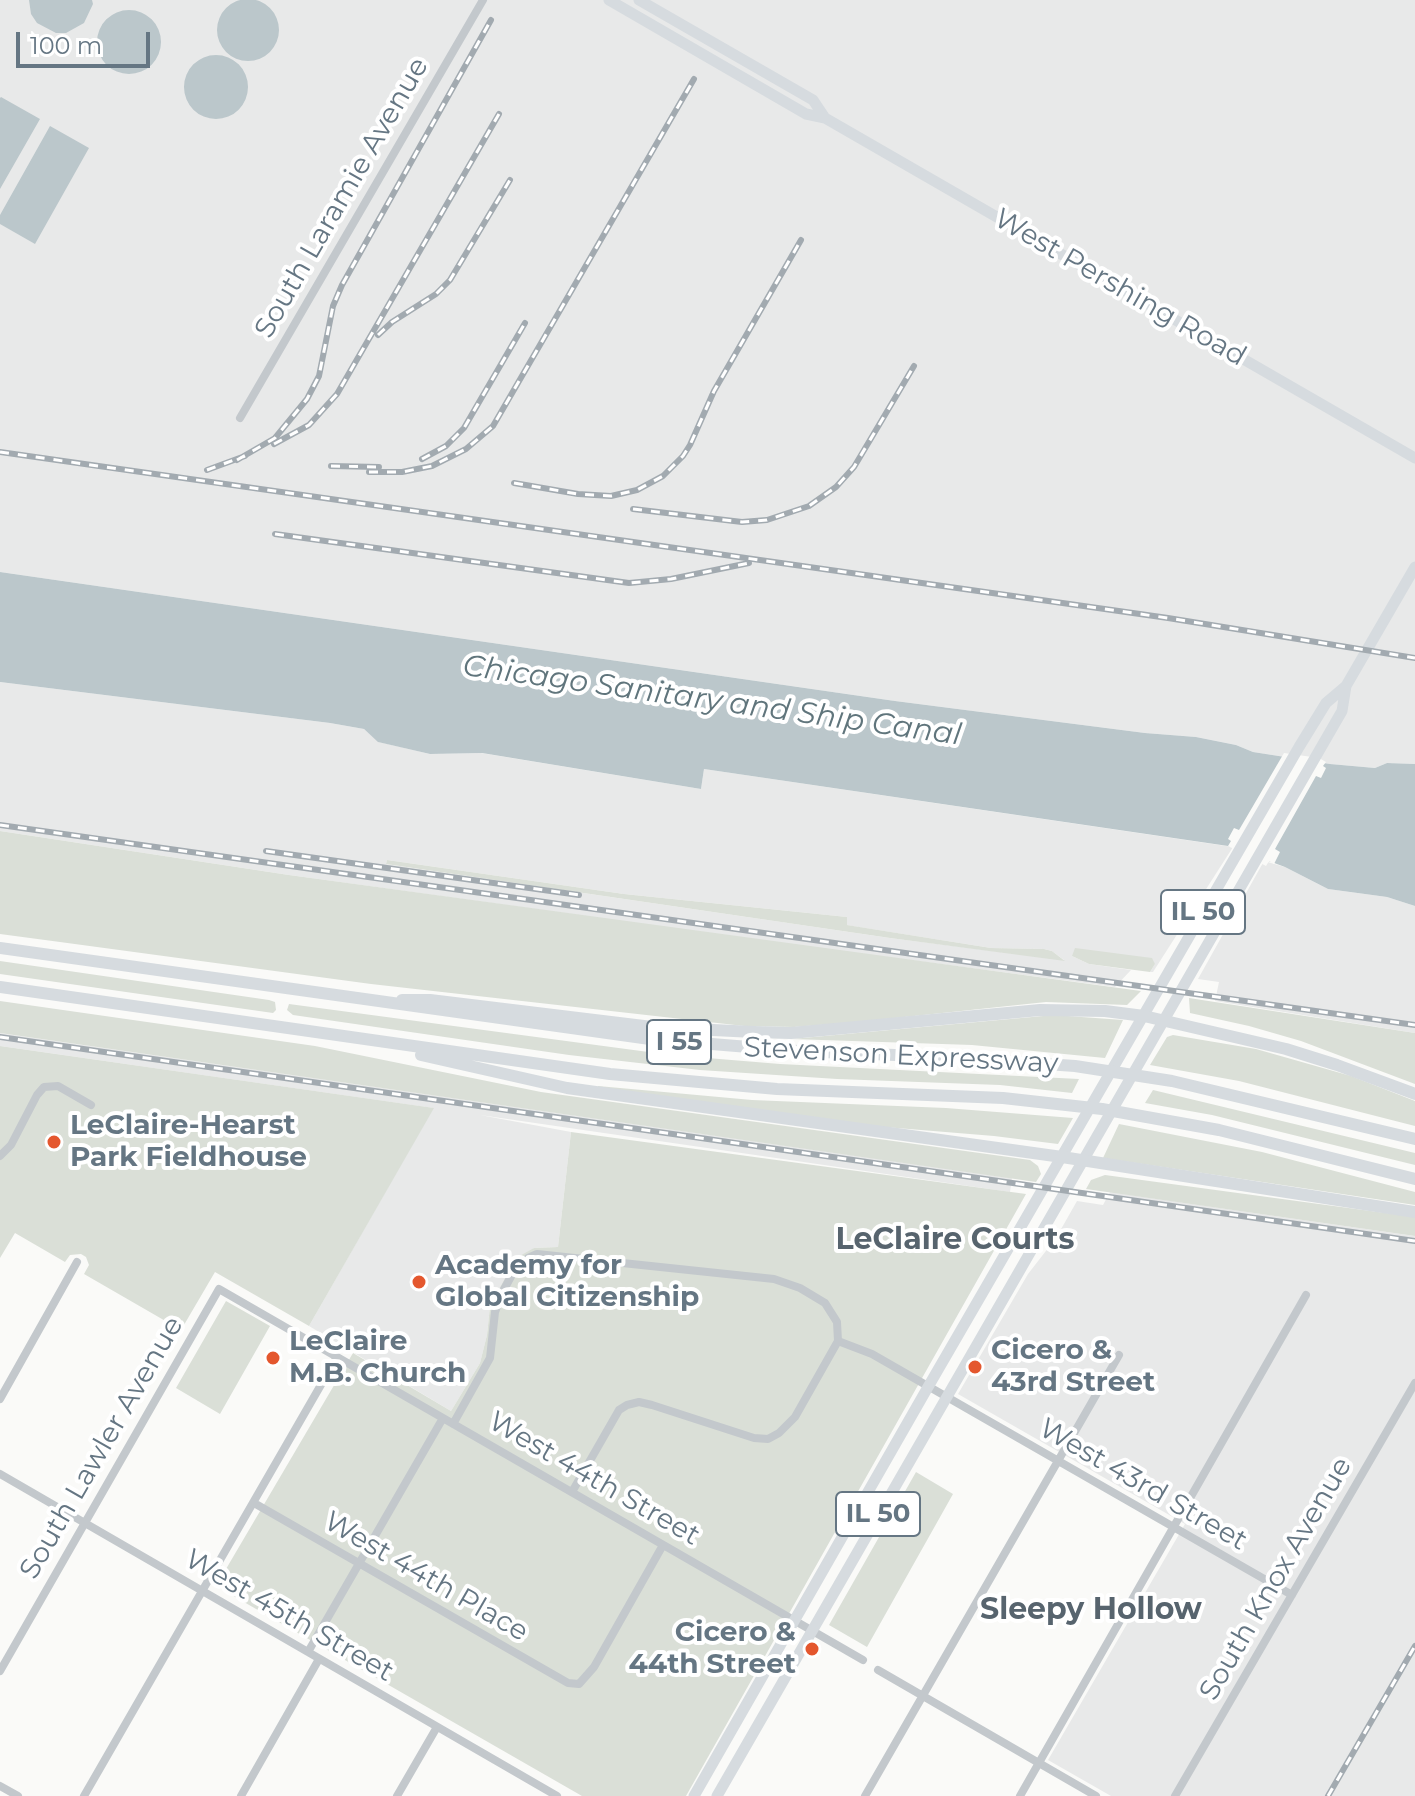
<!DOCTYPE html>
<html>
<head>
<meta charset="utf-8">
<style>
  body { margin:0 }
  #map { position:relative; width:1415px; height:1796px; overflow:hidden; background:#fafaf8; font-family:Montserrat,sans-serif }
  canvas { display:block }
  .scale { position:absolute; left:16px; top:32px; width:134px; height:36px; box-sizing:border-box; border:4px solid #657683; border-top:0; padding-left:10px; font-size:24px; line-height:28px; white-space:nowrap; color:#657683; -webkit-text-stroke:6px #fff; paint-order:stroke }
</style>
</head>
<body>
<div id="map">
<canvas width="1415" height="1796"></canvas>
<div class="scale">100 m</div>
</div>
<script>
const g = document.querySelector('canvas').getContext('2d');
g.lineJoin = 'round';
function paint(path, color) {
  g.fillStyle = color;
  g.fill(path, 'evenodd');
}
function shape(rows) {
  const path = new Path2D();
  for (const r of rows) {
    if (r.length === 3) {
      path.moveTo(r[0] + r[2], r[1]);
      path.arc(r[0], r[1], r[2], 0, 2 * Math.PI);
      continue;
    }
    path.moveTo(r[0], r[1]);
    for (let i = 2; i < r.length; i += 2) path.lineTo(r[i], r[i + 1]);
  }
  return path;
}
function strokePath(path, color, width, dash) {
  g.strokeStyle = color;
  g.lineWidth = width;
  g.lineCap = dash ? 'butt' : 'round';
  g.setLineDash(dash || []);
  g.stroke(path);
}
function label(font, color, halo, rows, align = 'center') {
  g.font = font + ' Montserrat,sans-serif';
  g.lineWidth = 8;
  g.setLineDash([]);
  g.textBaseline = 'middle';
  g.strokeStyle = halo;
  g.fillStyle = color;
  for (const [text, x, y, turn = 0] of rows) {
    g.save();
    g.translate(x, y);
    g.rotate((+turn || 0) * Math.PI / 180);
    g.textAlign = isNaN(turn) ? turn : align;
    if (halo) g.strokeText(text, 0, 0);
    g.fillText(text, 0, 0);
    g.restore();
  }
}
const built = shape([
  [0,0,1415,0,1415,764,1387,763,1375,768,1330,764,1253,752,1236,745,1196,737,1145,733,895,701,0,572],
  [0,682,330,723,364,729,379,742,430,754,481,753,701,789,704,769,1233,847,1153,972,1150,972,1155,964,1072,956,1089,964,1131,970,1115,987,788,944,289,875,0,831],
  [387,860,624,894,847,917,846,925,991,948,1044,949,1052,951,1064,960,890,938,386,864],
  [1264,861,1285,867,1328,889,1387,897,1415,906,1415,1033,1215,1001,1219,982,1198,979],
  [0,1033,1012,1178,1010,1192,480,1115,571,1132,558,1247,534,1248,490,1306,487,1335,480,1363,451,1411,309,1326,433,1108,0,1046],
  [1110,1192,1415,1236,1415,1796,1111,1796,1048,1760,1185,1524,958,1394,1028,1274,1056,1238,1077,1201,1103,1205]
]);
const green = shape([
  [0,831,289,875,1141,991,1127,1005,1046,1002,857,1022,794,1027,744,1026,371,984,60,942,0,934],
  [387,860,624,894,847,917,847,925,991,948,1044,949,1052,951,1065,961,890,938,386,864],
  [1075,948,1152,958,1155,964,1150,972,1089,964,1072,956],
  [0,961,269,1000,275,1002,276,1010,273,1013,0,974],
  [1189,998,1415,1033,1415,1084,1301,1041,1249,1026,1190,1013],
  [0,1001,315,1046,541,1092,1030,1160,1038,1166,1041,1174,1036,1182,0,1033],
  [289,1004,671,1055,780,1064,1079,1079,1072,1093,1000,1085,837,1079,700,1070,569,1055,293,1015,287,1010],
  [1054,1015,1123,1020,1105,1058,972,1045,792,1039],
  [1173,1035,1256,1049,1351,1076,1415,1101,1415,1126,1239,1081,1150,1065,1167,1037],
  [0,1046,434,1108,309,1326,215,1272,181,1330,84,1274,89,1265,86,1257,81,1254,70,1255,65,1262,15,1233,0,1258],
  [598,1086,752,1100,946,1108,1073,1118,1058,1144,994,1136,836,1123,598,1089],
  [1153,1090,1415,1153,1415,1165,1212,1115,1145,1103],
  [1119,1124,1262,1152,1415,1192,1415,1205,1103,1158],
  [571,1132,1026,1194,686,1796,582,1796,216,1586,353,1353,451,1411,480,1363,487,1335,490,1306,516,1258,534,1248,558,1247],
  [1105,1175,1415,1217,1415,1236,1086,1189,1091,1180],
  [226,1301,270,1326,220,1414,176,1388],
  [916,1472,953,1494,867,1647,829,1625]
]);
const water = shape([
  [248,30,31],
  [29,0,92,0,93,4,84,23,66,33,56,33,37,23,31,14],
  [129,42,32],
  [216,87,32],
  [1,97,40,119,0,189,0,98],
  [50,126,89,148,35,244,0,224,0,215],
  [0,572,895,701,1145,733,1196,737,1236,745,1253,752,1330,764,1375,768,1387,763,1415,764,1415,906,1387,897,1328,889,1285,867,1228,846,704,769,701,789,482,753,430,754,378,742,364,729,330,723,0,682]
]);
const pier = shape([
  [1284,753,1319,758,1326,762,1323,766,1326,768,1321,778,1316,776,1275,849,1280,852,1274,864,1269,861,1266,866,1228,846,1231,841,1228,839,1234,828,1239,830]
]);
const minor = shape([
  [240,418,483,0],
  [0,1156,11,1145,37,1095,44,1087,58,1086,91,1105],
  [838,1341,872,1354,1292,1595],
  [0,1399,77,1262],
  [453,1424,490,1358,495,1312,502,1293,514,1271,528,1258,537,1254,774,1279,800,1288,825,1303,837,1322,838,1341],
  [0,1474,557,1796],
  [572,1492,619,1410,627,1405,639,1402,652,1405,754,1438,768,1439,779,1433,795,1417,838,1341],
  [254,1503,568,1683,579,1684,594,1667,663,1545],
  [308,1652,443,1418],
  [878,1670,1096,1796],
  [0,1671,219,1289,863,1660],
  [0,1786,18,1796],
  [84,1796,337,1357],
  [241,1796,319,1659],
  [397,1796,437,1727],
  [865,1796,1119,1355],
  [1020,1796,1306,1295],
  [1175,1796,1415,1383]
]);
const major = shape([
  [609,0,806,114,825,118,1415,458],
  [639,0,813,100,825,118],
  [694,1796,928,1387,1299,747,1326,703,1346,686],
  [717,1796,1342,711,1346,686,1415,567]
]);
const highway = shape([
  [0,948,650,1039,798,1051,943,1057,1075,1066,1172,1081,1415,1139],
  [0,987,610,1074,777,1089,1003,1098,1102,1109,1219,1130,1415,1179],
  [402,1000,430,1000,652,1027,754,1032,791,1033,1040,1010,1105,1011,1144,1016,1286,1049,1337,1065,1415,1094],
  [421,1055,567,1088,1062,1157,1415,1212]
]);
const rail = shape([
  [378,335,392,322,436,294,450,280,510,180],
  [274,444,309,425,337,394,499,114],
  [0,452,1168,618,1415,658],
  [422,459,446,446,464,428,525,323],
  [237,460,275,438,307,399,319,376,333,306,342,285,491,20],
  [331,466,379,467],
  [207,470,245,456],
  [369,472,402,472,432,466,466,449,493,426,694,79],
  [514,483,578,494,611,496,637,490,663,476,683,456,690,445,714,391,801,240],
  [633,509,742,522,767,520,809,506,836,487,854,467,914,366],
  [275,534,629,583,671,579,749,563],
  [0,825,1415,1025],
  [266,851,579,895],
  [0,1037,1415,1241],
  [1328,1796,1415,1646]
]);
const markers = [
  [54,1142,8,"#e4572e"],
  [419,1282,8,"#e4572e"],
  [273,1358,8,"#e4572e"],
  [975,1367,8,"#e4572e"],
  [812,1649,8,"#e4572e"]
];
const shields = [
  [1203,912,84],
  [679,1042,64],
  [878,1514,84]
];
const shieldNames = [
  ["IL 50",1203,912],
  ["I 55",679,1042],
  ["IL 50",878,1514]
];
const streetNames = [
  ["South Laramie Avenue",342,198,-60],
  ["West Pershing Road",1120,288,30],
  ["Stevenson Expressway",901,1056,3],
  ["South Lawler Avenue",102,1448,-60],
  ["West 44th Street",594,1479,30],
  ["West 43rd Street",1143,1485,30],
  ["West 44th Place",426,1577,30],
  ["South Knox Avenue",1276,1579,-60],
  ["West 45th Street",289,1616,30]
];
const poiNames = [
  ["LeClaire-Hearst",70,1126],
  ["Park Fieldhouse",70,1158],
  ["Academy for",435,1266],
  ["Global Citizenship",435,1298],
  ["LeClaire",289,1342],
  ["M.B. Church",289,1374],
  ["Cicero &",991,1351],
  ["43rd Street",991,1383],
  ["Cicero &",796,1633,"right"],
  ["44th Street",796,1665,"right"]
];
const waterNames = [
  ["Chicago Sanitary and Ship Canal",712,701,8]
];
const neighbourhoodNames = [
  ["LeClaire Courts",955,1240],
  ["Sleepy Hollow",1091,1610]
];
paint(built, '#e8e9e9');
paint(green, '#dadfd7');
paint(water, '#bbc7cb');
paint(pier, '#fafaf8');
strokePath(minor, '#c3c8cc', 8);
strokePath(major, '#d6dbdf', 11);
strokePath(highway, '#d6dbdf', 12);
strokePath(rail, '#a2aab0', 6);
strokePath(rail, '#fff', 3, [9]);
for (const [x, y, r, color] of markers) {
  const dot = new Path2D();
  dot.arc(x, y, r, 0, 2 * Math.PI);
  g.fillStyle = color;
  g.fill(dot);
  strokePath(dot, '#fff', 3);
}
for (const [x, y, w] of shields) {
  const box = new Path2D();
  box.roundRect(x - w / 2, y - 22, w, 44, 6);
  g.fillStyle = '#fff';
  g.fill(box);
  strokePath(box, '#657683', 2);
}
label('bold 26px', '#657683', null, shieldNames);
label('28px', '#657683', '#fff', streetNames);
label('bold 28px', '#657683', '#fff', poiNames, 'left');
label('italic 30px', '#60757c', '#fff', waterNames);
label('bold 30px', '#57646e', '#fff', neighbourhoodNames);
</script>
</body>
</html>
